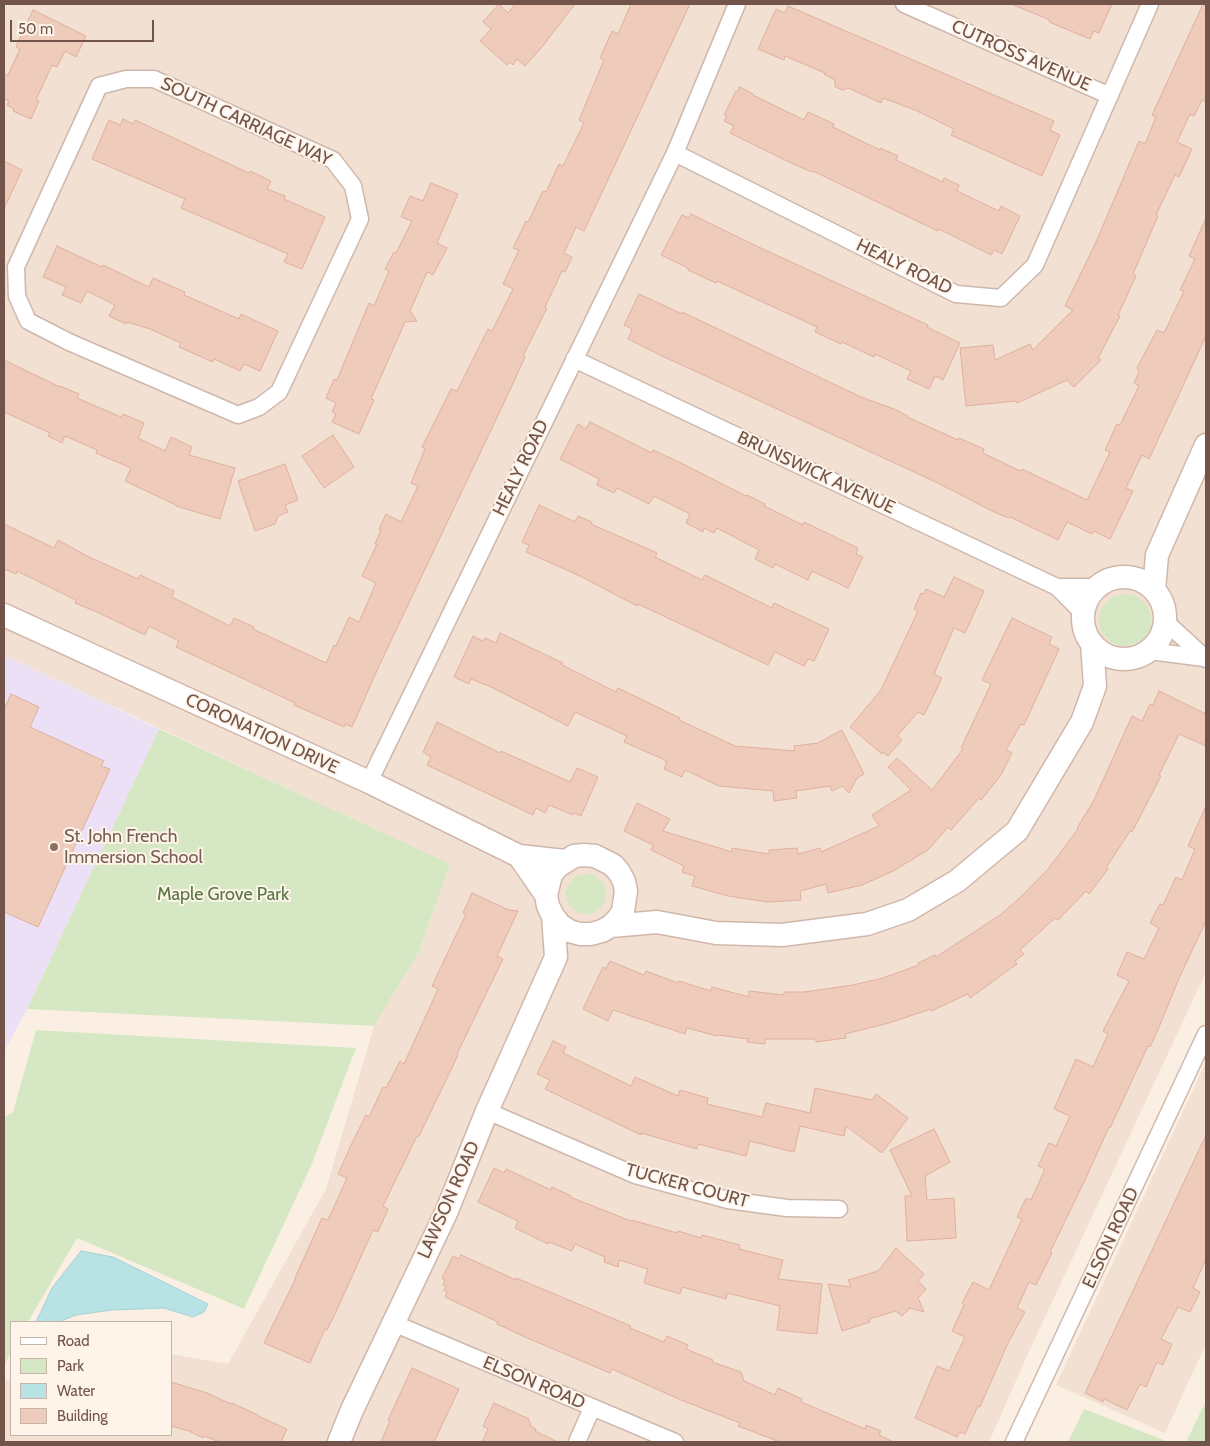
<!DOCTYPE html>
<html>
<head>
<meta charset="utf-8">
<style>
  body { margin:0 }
  #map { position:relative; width:1210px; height:1446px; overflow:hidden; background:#fbefe3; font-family:Cabin,sans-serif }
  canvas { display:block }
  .frame { position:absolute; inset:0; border:5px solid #72544a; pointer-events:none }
  .legend { position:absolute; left:10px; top:1321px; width:162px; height:115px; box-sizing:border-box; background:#fef4e9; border:1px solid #c6b4a9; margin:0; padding:6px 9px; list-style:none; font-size:15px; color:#72544a }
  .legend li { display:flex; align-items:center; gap:10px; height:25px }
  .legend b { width:25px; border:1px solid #c6b4a9 }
  .scale { position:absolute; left:10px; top:20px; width:144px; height:22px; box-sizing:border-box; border:2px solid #72544a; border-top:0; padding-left:6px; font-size:15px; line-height:18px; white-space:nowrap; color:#72544a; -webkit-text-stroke:4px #fef4e9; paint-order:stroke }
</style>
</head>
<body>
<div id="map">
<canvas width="1210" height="1446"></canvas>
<div class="frame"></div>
<ul class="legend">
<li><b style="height:6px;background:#fff"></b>Road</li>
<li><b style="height:14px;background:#d6e8c3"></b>Park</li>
<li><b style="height:14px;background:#b9e2e4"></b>Water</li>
<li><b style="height:14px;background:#efcbbc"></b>Building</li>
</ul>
<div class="scale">50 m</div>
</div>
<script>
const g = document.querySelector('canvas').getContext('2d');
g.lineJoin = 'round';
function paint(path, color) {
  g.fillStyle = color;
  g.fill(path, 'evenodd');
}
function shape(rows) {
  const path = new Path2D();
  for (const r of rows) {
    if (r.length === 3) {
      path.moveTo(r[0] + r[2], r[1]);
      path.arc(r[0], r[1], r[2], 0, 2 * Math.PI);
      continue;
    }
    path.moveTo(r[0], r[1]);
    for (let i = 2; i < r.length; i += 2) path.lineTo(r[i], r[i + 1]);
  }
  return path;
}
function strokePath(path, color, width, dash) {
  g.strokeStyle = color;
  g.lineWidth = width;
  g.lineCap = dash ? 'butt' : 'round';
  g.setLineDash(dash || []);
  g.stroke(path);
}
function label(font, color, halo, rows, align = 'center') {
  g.font = font + ' Cabin,sans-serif';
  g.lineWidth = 4;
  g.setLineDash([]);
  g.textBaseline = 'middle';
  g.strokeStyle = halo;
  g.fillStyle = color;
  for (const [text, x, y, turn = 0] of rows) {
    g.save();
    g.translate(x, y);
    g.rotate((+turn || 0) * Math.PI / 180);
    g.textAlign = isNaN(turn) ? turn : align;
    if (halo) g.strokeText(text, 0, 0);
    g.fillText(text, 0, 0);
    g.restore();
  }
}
const residential = shape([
  [4,4,1206,4,1206,972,1026,1358,989,1442,4,1442,4,1381,11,1379,11,1435,171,1435,171,1354,228,1364,326,1189,374,1026,420,950,450,865,4,655],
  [1206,1062,1206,1344,1165,1433,1056,1385]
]);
const education = shape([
  [4,655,159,729,27,1009,4,1052]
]);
const green = shape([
  [1125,620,26],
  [159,729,450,864,420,950,374,1026,27,1009],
  [586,894,20],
  [36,1030,356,1048,311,1166,244,1309,77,1238,28,1322,11,1322,11,1352,4,1365,4,1117,13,1112],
  [1206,1401,1206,1442,1186,1442],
  [1084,1409,1169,1442,1068,1442]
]);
const water = shape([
  [81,1251,113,1257,208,1304,204,1312,193,1317,164,1308,112,1310,76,1315,58,1322,36,1322,52,1288,81,1251]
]);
const building = shape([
  [499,4,508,13,515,4,575,4,542,47,525,66,517,59,513,65,510,62,507,65,480,41,491,29,483,22,499,4],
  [631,4,690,4,584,231,576,227,564,253,572,257,565,272,562,271,545,307,547,308,523,356,525,357,510,390,379,666,352,727,345,724,344,727,294,705,295,703,176,647,179,641,149,626,145,635,97,612,75,603,76,600,17,571,16,574,4,569,4,524,54,548,58,540,89,557,138,579,140,575,174,591,172,597,230,626,234,618,254,627,253,629,326,663,334,645,336,646,349,617,359,622,376,583,362,576,377,544,375,544,381,530,379,529,386,514,401,522,418,486,411,483,425,449,422,447,451,389,457,391,488,329,492,331,513,289,503,284,519,250,513,248,526,221,528,222,543,191,546,192,559,164,563,166,584,123,579,120,604,60,600,58,612,31,618,34,631,4],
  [1011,4,1112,4,1099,33,1094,31,1090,39,1049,22,1050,20,1011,4],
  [1203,4,1206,4,1206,102,1202,100,1194,116,1190,114,1177,142,1192,149,1179,177,1175,175,1156,215,1158,216,1133,274,1136,276,1118,315,1120,316,1098,358,1101,360,1074,387,1067,380,1017,403,1016,401,966,406,960,348,993,345,995,360,1030,344,1033,350,1073,310,1065,306,1096,242,1139,141,1145,144,1156,117,1152,115,1203,4],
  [788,6,1054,121,1050,130,1060,135,1042,176,951,135,954,129,915,110,883,98,881,103,848,88,843,90,835,87,835,80,824,74,825,73,785,56,784,60,758,49,776,9,785,13,788,6],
  [33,10,86,36,76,57,65,51,57,67,52,65,36,100,39,101,31,119,13,111,14,109,7,105,9,101,4,99,4,75,8,75,20,49,16,47,33,10],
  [740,87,753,94,753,95,804,120,808,112,834,124,833,127,880,150,880,148,898,156,896,160,943,182,944,178,959,185,957,191,999,211,1001,206,1020,216,1002,254,994,250,991,255,939,229,938,231,921,223,813,171,812,172,791,163,730,133,734,126,724,121,727,116,724,115,736,91,737,92,740,87],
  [123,119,133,124,135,120,249,173,250,171,271,181,267,189,285,196,284,199,325,217,302,269,284,262,288,254,181,208,185,199,92,159,109,120,120,125,123,119],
  [4,161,22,170,4,209,4,161],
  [431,183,458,194,437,243,447,248,433,275,427,272,410,311,417,321,405,322,371,399,374,400,359,434,332,422,336,414,332,412,336,403,326,398,334,379,337,380,369,303,374,306,389,271,385,269,394,252,396,253,412,221,401,217,410,196,423,201,431,183],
  [691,214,750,243,928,325,927,327,960,343,943,380,935,376,929,389,907,379,911,371,875,354,874,357,842,342,841,344,815,332,817,327,717,281,716,283,688,270,688,268,661,255,682,215,689,218,691,214],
  [1206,218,1206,336,1149,459,1142,455,1126,488,1133,491,1110,539,1094,531,1092,534,1067,522,1058,540,1010,517,1009,518,994,512,938,483,660,355,628,339,632,329,624,325,639,294,682,314,682,312,697,319,861,397,894,409,908,416,907,417,958,440,959,438,984,449,983,453,1020,471,1022,469,1087,500,1110,452,1105,450,1117,424,1120,425,1139,386,1134,383,1139,372,1137,368,1157,330,1164,333,1184,291,1180,290,1195,259,1189,256,1206,218],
  [57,246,102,267,103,265,149,287,153,278,185,292,184,295,239,319,241,314,278,331,260,371,244,364,240,371,214,359,213,362,179,347,181,343,150,329,127,322,126,324,109,316,115,305,87,291,81,303,62,295,66,287,43,277,57,246],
  [4,360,60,387,60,386,79,394,77,398,121,417,123,414,144,423,138,438,165,451,171,437,192,447,189,455,235,468,220,519,176,506,176,505,125,481,131,468,96,453,97,450,65,436,62,443,48,436,50,433,4,412,4,360],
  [590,422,652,453,653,450,679,462,746,496,747,495,765,504,764,506,803,525,804,522,858,548,856,554,863,557,848,588,812,571,808,580,775,564,773,568,755,559,759,550,717,528,714,533,704,528,703,532,686,523,690,514,654,496,649,504,617,488,614,493,597,485,599,479,560,459,578,424,586,429,590,422],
  [333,435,354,467,324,488,302,456,333,435],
  [285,464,298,500,285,505,288,512,278,516,275,524,255,531,238,481,285,464],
  [539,505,575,522,578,516,592,522,591,524,657,553,655,557,702,580,705,575,772,608,774,603,829,629,814,661,808,659,804,666,775,652,768,665,638,604,637,606,580,576,526,552,529,545,522,542,539,505],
  [954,577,984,591,965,633,954,628,934,674,942,678,924,715,918,712,897,736,902,740,888,756,883,752,882,754,850,727,881,690,918,611,914,609,921,593,924,594,926,589,944,597,954,577],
  [1012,618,1052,637,1049,644,1059,649,1024,725,1021,724,1006,750,1012,753,1001,775,981,800,979,798,951,830,948,827,928,850,893,871,862,885,828,893,826,884,800,891,801,900,768,902,728,896,692,886,695,876,682,872,684,866,651,850,653,845,624,831,637,803,670,819,663,831,732,852,732,848,769,854,769,850,797,848,798,854,820,848,821,852,879,826,872,815,911,790,888,767,897,758,932,790,963,749,961,748,991,684,982,680,1012,618],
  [500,633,563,663,562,665,616,692,618,688,680,718,679,720,735,746,795,751,794,746,818,743,842,730,864,774,857,778,849,793,842,786,832,791,830,786,796,791,797,798,774,801,773,791,719,786,685,770,682,777,664,769,667,762,665,761,665,760,624,742,627,736,575,712,568,726,491,687,471,679,469,684,454,677,473,636,483,641,485,638,496,643,500,633],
  [1159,691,1206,714,1206,746,1179,734,1159,775,1161,776,1132,832,1130,831,1106,868,1108,869,1089,894,1086,891,1058,920,1055,918,1020,950,1024,954,1015,961,1017,964,970,998,968,994,931,1011,931,1009,889,1023,845,1034,846,1038,816,1042,816,1039,765,1039,765,1044,747,1042,748,1039,718,1035,717,1036,687,1028,685,1034,613,1010,608,1021,583,1009,603,967,606,969,610,961,644,975,646,971,678,983,679,981,711,991,712,987,749,997,749,991,784,995,784,992,804,992,853,985,883,978,919,965,918,963,935,955,936,957,1000,915,1024,894,1048,869,1078,829,1077,828,1094,800,1132,716,1142,721,1150,704,1153,705,1159,691],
  [11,694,39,707,30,727,104,761,101,766,110,769,38,927,4,912,4,710,11,694],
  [437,722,500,753,501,751,570,782,577,768,598,777,581,816,574,813,573,815,549,805,545,813,536,808,533,815,427,765,431,757,423,752,437,722],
  [1206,806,1206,921,1180,976,1157,1032,1150,1047,1148,1046,1110,1128,1109,1127,1085,1180,1050,1252,1052,1253,1036,1285,1029,1282,1017,1308,1025,1312,1008,1343,980,1407,978,1406,965,1434,959,1432,957,1437,915,1418,937,1366,949,1371,965,1337,952,1331,964,1305,962,1303,973,1282,989,1290,1022,1219,1017,1217,1026,1198,1031,1200,1045,1169,1038,1166,1049,1143,1056,1146,1070,1116,1054,1109,1076,1059,1093,1067,1108,1034,1103,1031,1129,981,1117,975,1127,952,1144,959,1159,928,1150,923,1160,904,1163,905,1176,877,1182,880,1195,849,1188,846,1206,806],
  [472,893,509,910,518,911,497,956,503,959,457,1054,458,1055,448,1076,419,1136,417,1136,383,1206,388,1209,378,1232,373,1230,335,1314,327,1330,325,1329,310,1363,264,1343,296,1278,295,1278,322,1218,328,1220,347,1178,338,1174,353,1141,366,1115,369,1117,383,1087,386,1088,400,1061,404,1064,438,989,432,986,466,914,463,913,472,893],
  [553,1041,566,1047,563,1053,631,1086,635,1077,678,1096,680,1090,708,1098,707,1104,762,1117,766,1103,810,1113,815,1088,872,1100,876,1094,908,1118,882,1153,846,1126,844,1136,800,1126,794,1152,750,1141,746,1156,698,1144,697,1149,641,1133,641,1135,545,1089,550,1080,537,1074,553,1041],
  [934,1129,950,1162,925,1176,927,1200,954,1198,956,1238,907,1241,905,1196,912,1196,890,1150,934,1129],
  [1206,1135,1206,1259,1193,1288,1200,1292,1190,1312,1178,1307,1161,1339,1172,1344,1163,1365,1157,1362,1146,1387,1140,1384,1127,1410,1104,1399,1103,1402,1085,1393,1206,1135],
  [494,1168,504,1173,506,1169,551,1190,552,1187,571,1196,570,1197,631,1221,632,1220,677,1233,678,1231,701,1238,702,1235,740,1245,739,1249,783,1260,778,1279,822,1284,817,1334,777,1330,780,1306,727,1293,726,1299,682,1287,680,1294,644,1283,648,1269,619,1260,618,1267,604,1262,605,1257,575,1244,572,1251,549,1242,548,1244,515,1228,518,1221,478,1202,494,1168],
  [896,1248,924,1274,918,1281,926,1289,918,1298,924,1312,910,1308,902,1316,896,1311,869,1319,870,1322,842,1331,828,1284,851,1287,848,1280,878,1271,896,1248],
  [461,1255,516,1280,516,1278,631,1326,630,1328,664,1342,667,1336,688,1345,686,1349,713,1360,712,1362,741,1372,744,1381,775,1395,778,1388,802,1399,801,1402,865,1429,866,1425,881,1431,879,1435,894,1442,780,1442,738,1426,740,1423,681,1400,612,1369,610,1373,525,1337,497,1324,498,1322,445,1297,447,1292,444,1290,446,1286,443,1285,445,1280,442,1278,453,1256,459,1259,461,1255],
  [412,1368,459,1389,434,1442,381,1442,390,1421,388,1420,412,1368],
  [171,1382,207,1393,231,1404,232,1403,258,1415,258,1416,287,1429,281,1442,220,1442,204,1436,203,1438,189,1431,171,1426,171,1382],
  [494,1403,529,1419,528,1421,531,1423,530,1426,536,1429,535,1431,558,1442,482,1442,488,1429,483,1426,494,1403]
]);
const street = shape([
  [904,4,1110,96],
  [126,79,154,79,333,160,353,186,360,219,279,392,259,407,238,415,69,342,28,321,17,296,16,267,99,86,126,79],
  [675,153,956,294,1001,298,1035,265,1150,4],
  [574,359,1057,587,1084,614],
  [1057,587,1098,587],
  [1166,622,1206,659],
  [1150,651,1204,658],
  [369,782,675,153,737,4],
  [487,1111,635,1175,728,1200,787,1208,839,1209],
  [393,1323,675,1442],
  [577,1442,592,1408],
  [1014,1442,1206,1034]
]);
const secondary = shape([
  [1124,618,41],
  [1154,590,1157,555,1206,445],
  [4,615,369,782,519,856,565,861],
  [519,856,546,895,548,906,553,916,560,925,569,931,580,934,591,934,602,931,611,926,618,919,623,911,626,891,624,881,619,872,613,865,595,856,584,855,574,856,557,867,551,875,546,895],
  [611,926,657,922,716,933,782,935,867,924,908,910,957,881,1017,831,1082,722,1095,686,1092,643],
  [339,1442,352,1410,446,1213,487,1111,556,957,553,916]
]);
const markers = [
  [54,847,5,"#8d6e63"]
];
const streetNames = [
  ["CUTROSS AVENUE",1021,56,24],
  ["SOUTH CARRIAGE WAY",246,122,25],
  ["HEALY ROAD",904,267,26],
  ["HEALY ROAD",521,468,-64],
  ["BRUNSWICK AVENUE",816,473,25],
  ["CORONATION DRIVE",262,734,25],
  ["TUCKER COURT",687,1186,15],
  ["LAWSON ROAD",449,1200,-66],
  ["ELSON ROAD",1111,1238,-65],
  ["ELSON ROAD",534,1383,23]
];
const educationNames = [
  ["St. John French",64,837],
  ["Immersion School",64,858]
];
const parkNames = [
  ["Maple Grove Park",223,895]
];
paint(residential, '#f2e0d2');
paint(education, '#ece0f7');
paint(green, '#d6e8c3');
paint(water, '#b9e2e4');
strokePath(water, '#9fd3d5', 1);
paint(building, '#efcbbc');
strokePath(building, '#e1b09d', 1);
strokePath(street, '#ceb8ad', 19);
strokePath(secondary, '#d1b7ab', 25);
strokePath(street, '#fff', 16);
strokePath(secondary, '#fff', 22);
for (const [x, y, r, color] of markers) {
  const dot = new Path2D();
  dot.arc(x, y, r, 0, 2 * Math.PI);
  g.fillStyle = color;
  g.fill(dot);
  strokePath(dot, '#fef4e9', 2);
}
label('18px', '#72544a', '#fef4e9', streetNames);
label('18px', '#785e54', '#fef4e9', educationNames, 'left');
label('18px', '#587842', '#fef4e9', parkNames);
</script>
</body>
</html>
